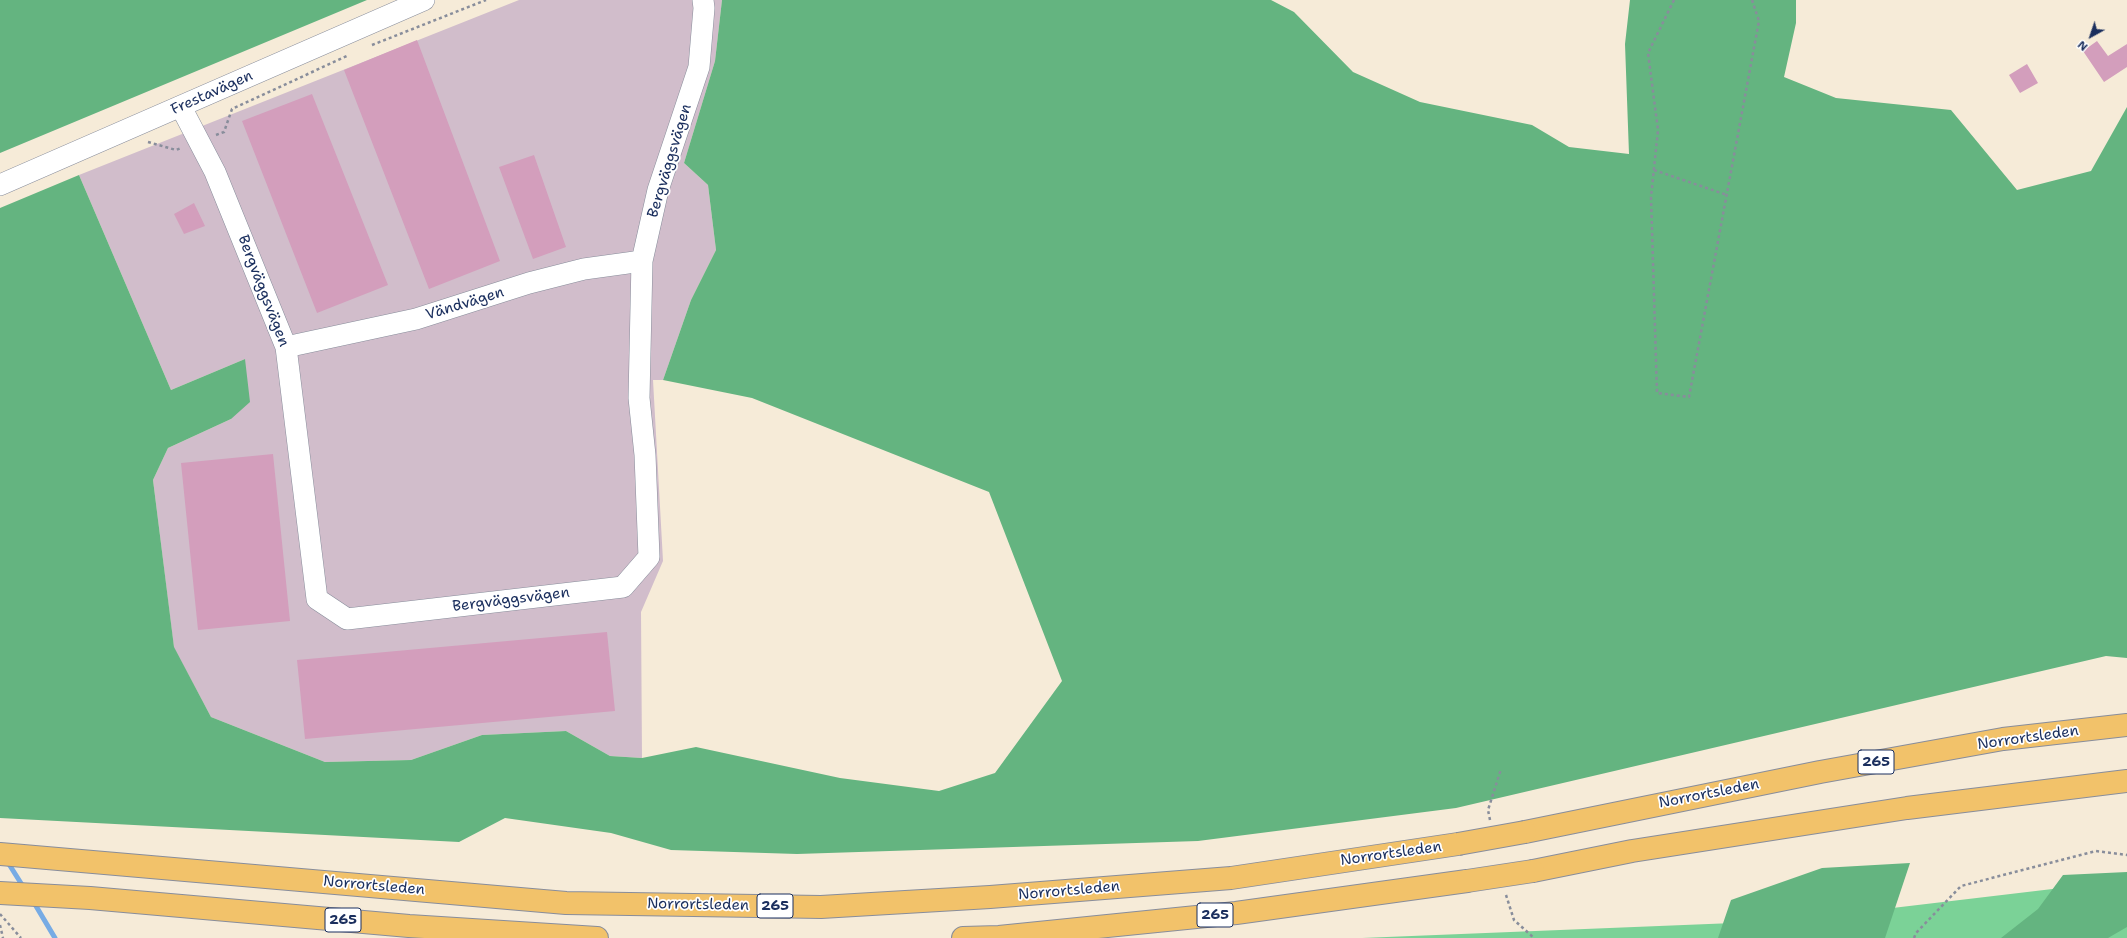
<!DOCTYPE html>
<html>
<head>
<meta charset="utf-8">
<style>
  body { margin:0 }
  #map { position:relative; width:2127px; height:938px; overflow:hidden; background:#f6ebd8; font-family:"Shantell Sans",sans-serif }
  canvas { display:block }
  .north { position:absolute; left:2071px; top:16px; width:40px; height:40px; -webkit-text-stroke:3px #fff; paint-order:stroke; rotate:220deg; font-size:11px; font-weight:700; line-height:16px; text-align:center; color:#1b2f5e }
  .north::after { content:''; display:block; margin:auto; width:14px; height:18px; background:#1b2f5e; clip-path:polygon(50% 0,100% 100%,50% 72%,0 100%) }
</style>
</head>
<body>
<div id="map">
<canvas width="2127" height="938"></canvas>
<div class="north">N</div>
</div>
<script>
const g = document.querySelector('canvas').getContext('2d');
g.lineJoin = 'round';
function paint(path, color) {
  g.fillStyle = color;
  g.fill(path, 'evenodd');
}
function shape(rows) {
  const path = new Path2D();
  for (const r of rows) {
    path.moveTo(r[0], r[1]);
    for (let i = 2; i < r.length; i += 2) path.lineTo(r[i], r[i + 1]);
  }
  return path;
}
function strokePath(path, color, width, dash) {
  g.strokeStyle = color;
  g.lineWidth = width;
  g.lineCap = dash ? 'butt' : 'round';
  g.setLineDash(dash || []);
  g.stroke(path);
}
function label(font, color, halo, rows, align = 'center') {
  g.font = font + ' "Shantell Sans",sans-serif';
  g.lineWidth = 3.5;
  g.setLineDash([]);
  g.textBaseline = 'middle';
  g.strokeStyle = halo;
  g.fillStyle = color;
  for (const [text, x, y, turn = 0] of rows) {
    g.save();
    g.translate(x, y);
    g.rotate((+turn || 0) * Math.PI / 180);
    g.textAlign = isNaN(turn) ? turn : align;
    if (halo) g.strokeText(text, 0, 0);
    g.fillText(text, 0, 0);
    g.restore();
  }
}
const industrial = shape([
  [519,0,722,0,715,61,684,163,708,185,716,250,691,300,663,380,653,380,663,561,641,612,642,758,610,756,566,731,482,735,411,760,325,762,211,717,174,648,153,480,168,448,231,419,245,359,171,390,79,175]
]);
const green = shape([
  [2127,873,2127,938,1362,938,1783,921,2103,883]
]);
const forest = shape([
  [0,0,367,0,0,153],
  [722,0,1271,0,1294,12,1353,72,1420,102,1532,125,1569,147,1629,154,1625,44,1630,0,1796,0,1796,23,1784,77,1836,98,1951,110,2017,190,2091,171,2127,107,2127,658,2106,656,1456,808,1198,841,797,854,671,850,611,833,505,818,459,842,0,818,0,208,79,175,171,390,245,359,250,402,231,419,168,448,153,480,174,647,211,717,325,762,411,760,482,735,566,731,610,756,642,758,696,747,840,778,939,791,995,773,1062,681,989,492,752,398,663,380,691,300,716,250,708,185,684,163,715,61],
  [1910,863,1885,938,1718,938,1731,900,1822,868],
  [2127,872,2127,927,2108,938,2001,938,2038,909,2063,875]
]);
const stream = shape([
  [7,861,24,888],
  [33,901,55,938]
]);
const building = shape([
  [417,40,500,261,429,289,344,70],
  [2097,41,2108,56,2127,44,2127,67,2104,82,2083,51],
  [2027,64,2038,83,2020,93,2009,75],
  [312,94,388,285,317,313,242,121],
  [534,155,566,247,533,259,499,167],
  [194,203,205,226,184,234,174,214],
  [273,454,290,621,198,630,181,463],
  [607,632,615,711,305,739,297,660]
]);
const path = shape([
  [1674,0,1648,53,1658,130,1651,197,1657,393,1689,397,1759,21,1752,0],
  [372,45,486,0],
  [216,135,224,132,232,109,349,55],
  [148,142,176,150,181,148],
  [1654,170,1727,195],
  [1490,820,1488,810,1501,769],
  [1506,895,1514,920,1534,938],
  [0,914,21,938],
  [0,925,3,938],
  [1914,938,1916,933,1961,886,2096,851,2127,855]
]);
const minor = shape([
  [181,107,215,172,286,347,317,599,347,619,623,587,649,557,645,455,639,398,642,261,658,190,699,67,704,8,703,0],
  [0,185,424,0],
  [286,347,416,319,529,283,584,269,642,261]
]);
const highway = shape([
  [1525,832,1820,772,2003,739,2127,725],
  [0,854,566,903,821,907,990,897,1231,878,1458,844],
  [1533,871,1632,851,1907,808,2127,781],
  [0,893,90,898,409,926,597,938],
  [963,938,999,937,1236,913,1467,881]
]);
const highwayBridge = shape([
  [1458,844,1525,832],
  [1467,881,1533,871]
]);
const shields = [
  [1876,762,36],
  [775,906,36],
  [1215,915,36],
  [343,920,36]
];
const shieldNames = [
  ["265",1876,762],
  ["265",775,906],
  ["265",1215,915],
  ["265",343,920]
];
const streetNames = [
  ["Frestavägen",212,93,-24],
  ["Bergväggsvägen",670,161,-73],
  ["Bergväggsvägen",263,291,69],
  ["Vändvägen",465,304,-17],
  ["Bergväggsvägen",511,600,-7],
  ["Norrortsleden",2028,738,-8],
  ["Norrortsleden",1709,794,-11],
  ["Norrortsleden",1391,854,-8],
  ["Norrortsleden",374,886,5],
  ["Norrortsleden",1069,891,-5],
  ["Norrortsleden",698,905,1]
];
paint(industrial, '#d1bdcb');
paint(green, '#7bd297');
paint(forest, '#64b480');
strokePath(stream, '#77abe4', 5);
paint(building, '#d39ebc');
strokePath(minor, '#888d9b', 22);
strokePath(highway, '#888d9b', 24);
strokePath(path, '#888d9b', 2.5, [3, 3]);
strokePath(minor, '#fff', 21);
strokePath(highway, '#f2c26a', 22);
strokePath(highwayBridge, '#888d9b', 24, []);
strokePath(highwayBridge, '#f2c26a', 22);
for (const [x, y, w] of shields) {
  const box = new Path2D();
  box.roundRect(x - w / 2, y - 12, w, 24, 3);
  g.fillStyle = '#fff';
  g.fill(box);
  strokePath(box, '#1b2f5e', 1);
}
label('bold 14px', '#1b2f5e', null, shieldNames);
label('15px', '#1b2f5e', '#fff', streetNames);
</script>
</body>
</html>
